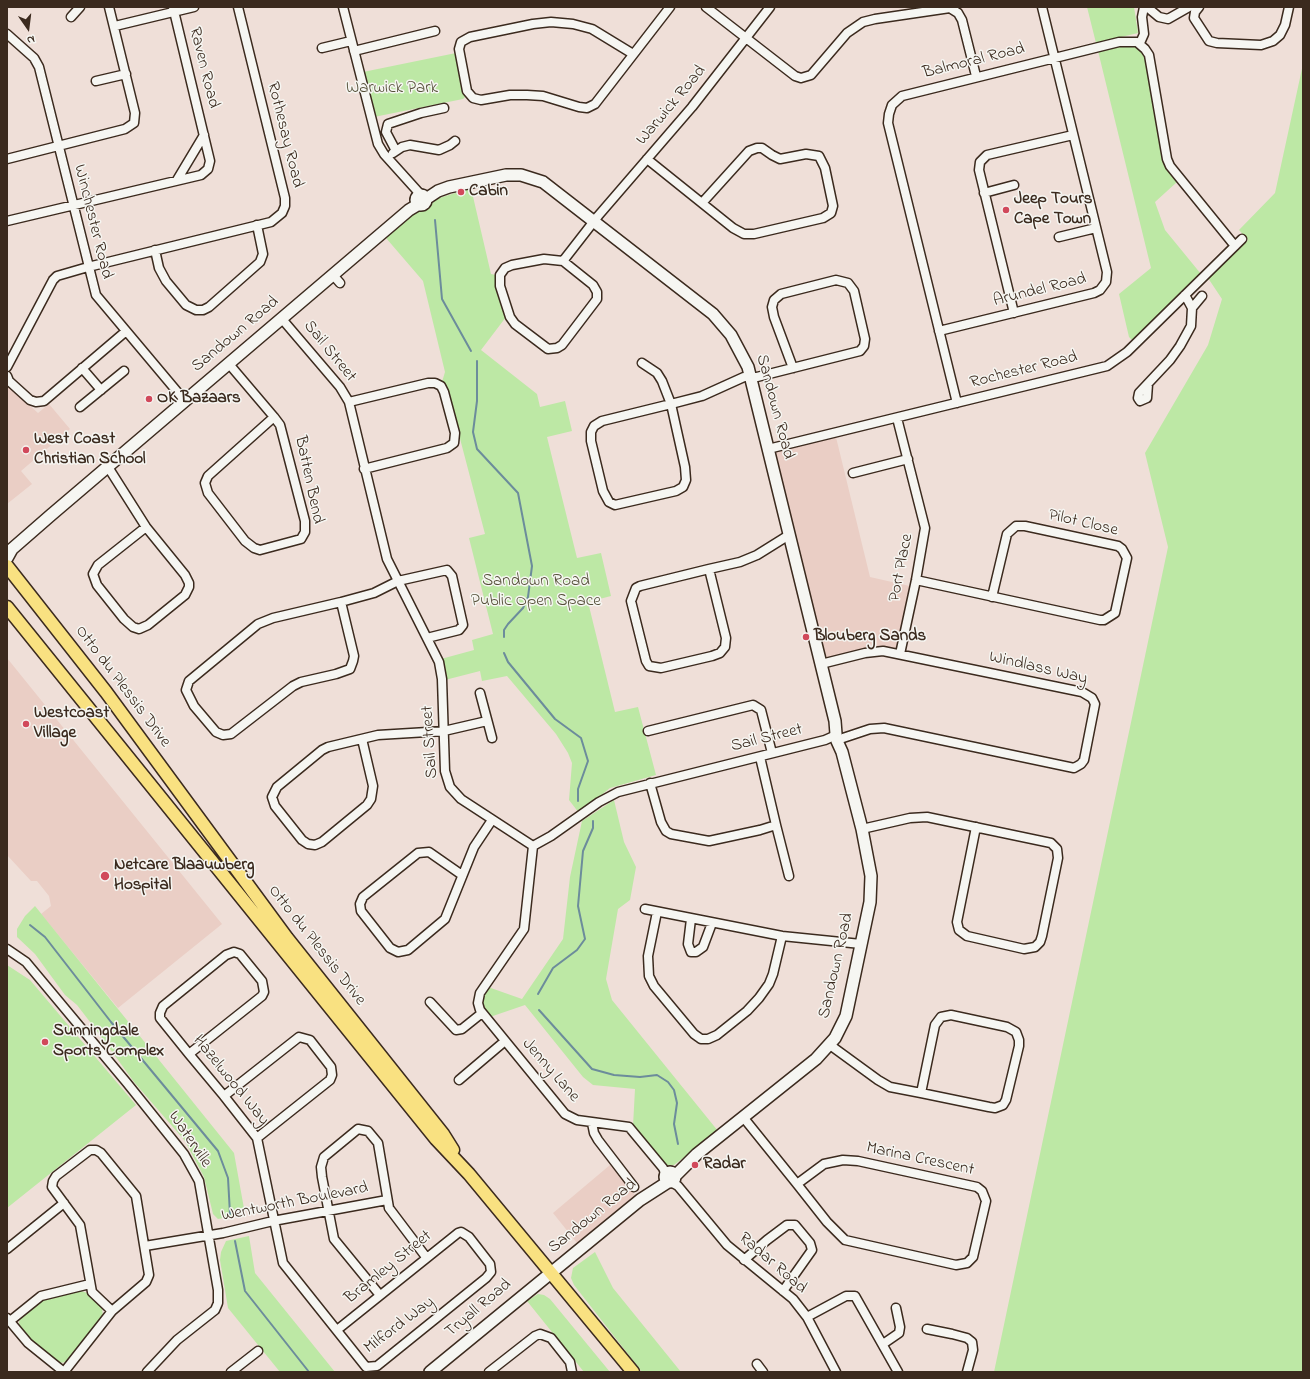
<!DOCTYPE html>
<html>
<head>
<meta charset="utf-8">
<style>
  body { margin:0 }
  #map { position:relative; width:1310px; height:1379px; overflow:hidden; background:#efdfd8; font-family:"Indie Flower",sans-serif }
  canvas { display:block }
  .frame { position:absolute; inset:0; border:8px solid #3b2a1e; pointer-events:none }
  .north { position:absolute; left:8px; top:8px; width:40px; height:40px; -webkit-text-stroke:3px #f6f6f2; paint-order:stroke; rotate:166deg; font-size:11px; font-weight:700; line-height:16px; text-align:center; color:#3b2a1e }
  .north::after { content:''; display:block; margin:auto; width:14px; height:18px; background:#3b2a1e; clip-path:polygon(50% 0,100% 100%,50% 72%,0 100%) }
</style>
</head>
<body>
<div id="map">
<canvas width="1310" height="1379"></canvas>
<div class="frame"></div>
<div class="north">N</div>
</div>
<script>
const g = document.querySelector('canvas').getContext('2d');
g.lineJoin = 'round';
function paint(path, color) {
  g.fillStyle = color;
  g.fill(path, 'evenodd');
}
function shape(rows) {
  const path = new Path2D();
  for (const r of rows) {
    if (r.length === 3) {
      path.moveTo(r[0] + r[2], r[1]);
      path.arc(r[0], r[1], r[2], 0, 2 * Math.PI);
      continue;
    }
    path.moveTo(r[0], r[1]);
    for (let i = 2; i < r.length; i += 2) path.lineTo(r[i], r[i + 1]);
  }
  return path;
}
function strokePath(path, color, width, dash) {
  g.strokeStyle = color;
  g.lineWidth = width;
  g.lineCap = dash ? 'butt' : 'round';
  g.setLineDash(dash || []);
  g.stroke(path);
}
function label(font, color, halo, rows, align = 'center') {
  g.font = font + ' "Indie Flower",sans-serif';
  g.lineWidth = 3;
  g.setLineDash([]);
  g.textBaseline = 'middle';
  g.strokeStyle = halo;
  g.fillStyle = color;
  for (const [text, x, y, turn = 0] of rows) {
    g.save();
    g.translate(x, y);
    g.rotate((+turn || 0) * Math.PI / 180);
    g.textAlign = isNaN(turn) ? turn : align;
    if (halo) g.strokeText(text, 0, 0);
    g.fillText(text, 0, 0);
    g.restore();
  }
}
const built = shape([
  [7,385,38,413,49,404,70,429,21,471,32,484,7,504],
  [835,433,870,577,914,587,899,653,883,651,820,663,768,449],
  [7,658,222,924,118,1008,41,914,51,906,49,896,37,881,31,881,7,855],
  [610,1165,635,1195,577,1243,553,1213]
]);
const green = shape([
  [1087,7,1134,7,1138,33,1096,43],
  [1127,44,1139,47,1146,57,1166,165,1177,182,1155,202,1165,230,1201,274,1133,341,1129,337,1119,294,1151,268,1098,51],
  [456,53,465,97,463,99,374,117,363,72],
  [1303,64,1303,1372,994,1372,1168,547,1145,453,1208,345,1222,299,1208,278,1248,240,1239,230,1275,193],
  [471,188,491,274,496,275,497,288,506,317,481,350,537,394,540,407,565,401,572,431,547,437,577,558,601,553,611,596,588,602,615,712,638,707,656,775,610,788,579,813,569,800,572,763,568,753,556,734,507,676,482,681,480,671,445,680,441,659,474,650,472,640,493,634,469,538,485,534,447,389,442,382,445,372,423,281,386,238,416,212,429,207,436,199],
  [614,800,624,842,636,867,630,900,618,909,606,979,612,1000,718,1131,674,1165,664,1165,633,1126,635,1089,593,1085,583,1077,525,1005,490,1017,482,1005,482,997,488,987,522,999,563,939,570,877,582,821],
  [35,906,234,1153,245,1214,218,1219,213,1214,204,1177,185,1141,134,1082,97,1031,77,1005,65,995,35,954,17,937,17,929,25,916],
  [7,965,30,980,136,1105,7,1208],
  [249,1236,255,1273,335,1372,280,1372,228,1308,220,1260,221,1252,226,1241],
  [595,1252,613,1288,681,1372,642,1372,574,1285,571,1278,573,1268],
  [81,1291,88,1293,102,1308,103,1317,67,1362,59,1363,27,1338,19,1327,19,1322,21,1317,45,1297],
  [538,1294,544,1295,550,1299,610,1372,584,1372,527,1301]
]);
const stream = shape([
  [435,220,442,299,471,351],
  [477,361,477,401,473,432,477,449,518,493,532,566,528,597,523,608,508,624,504,630,504,637],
  [504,653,508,662,555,719,581,738,588,761,578,789,578,801],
  [30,925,45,937,111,1022,218,1151,228,1178,230,1214],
  [538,994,553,968,577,950,585,939,578,906,583,851,593,828,593,821],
  [539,1010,592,1069,614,1075,640,1077,657,1075,668,1082,674,1090,677,1103,674,1124,678,1144],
  [235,1241,245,1291,309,1372]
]);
const street = shape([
  [343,7,378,144,384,154,421,195],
  [706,7,795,76,801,78,811,75,847,33,863,22,875,19,950,8,958,13,962,20,976,76],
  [1147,7,1159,17,1168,19,1189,7],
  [1199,7,1195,12,1194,18,1209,41,1217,43,1261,45,1273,41,1280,35,1285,25,1289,7],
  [71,17,80,7],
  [115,26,194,7],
  [7,34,34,58,39,67,96,295,185,401],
  [1140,43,1144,34,1142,17,1144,7],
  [322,48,351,41],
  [354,51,435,31],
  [633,54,592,29,573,24,551,22,533,24,470,37,461,42,459,49,467,91,473,98,481,100,510,95,527,95,543,96,579,107,587,108,595,104,670,7],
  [96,81,126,74],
  [396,151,386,132,388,124,421,113,444,108],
  [393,153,402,147,410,145,439,150,450,145,455,141],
  [7,159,125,129,134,123,135,113,109,7],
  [647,159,733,228,744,234,754,234,823,218,831,213,833,206,825,168,819,156,806,154,780,159,772,155,762,148,757,148,749,151,702,203],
  [177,180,204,135],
  [984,193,1014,185],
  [7,221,201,175,208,169,210,161,173,7],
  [1059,237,1096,228],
  [155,250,159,268,166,281,186,305,196,310,203,310,209,307,260,262,263,254,257,225],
  [563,261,544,259,512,265,505,268,500,275,500,286,510,317,515,324,548,349,557,348,562,345,597,299,597,292,593,285,563,261,598,216,692,107,770,7],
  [333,275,340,283],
  [1192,308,1202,296],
  [1014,313,979,170,980,162,987,155,1073,135],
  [282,319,340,387,349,402,387,559,439,662,442,679,445,771,450,787,461,799,533,846,551,836,599,802,618,792,825,740,834,736],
  [939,331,1094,293,1100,290,1106,282,1107,272,1042,7],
  [642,363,657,373,662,381,671,404,685,467,686,480,683,487,676,491,615,505,609,502,603,491,591,441,591,432,594,426,602,421,671,404,702,396,744,377,757,377,860,351,864,346,865,339,854,291,848,283,836,280,781,294,774,300,772,307,774,317,793,368],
  [229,364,274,417,280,425,305,521,305,532,301,539,260,550,254,548,245,541,208,493,205,483,208,476,274,417],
  [7,367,53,280,57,276,88,267,271,222,282,213,285,206,285,198,238,7],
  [82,368,101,390],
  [7,376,9,381,30,400,36,402,44,401,125,332],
  [1148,384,1147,398,1140,401,1138,398,1139,393,1170,360,1180,346,1191,326,1192,308,1185,295],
  [349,402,428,383,435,383,441,386,444,392,455,433,454,443,447,448,364,469],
  [957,403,888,123,889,114,892,105,902,96,1119,42,1137,42,1145,49,1149,55,1167,159,1170,166,1235,246],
  [80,407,124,371],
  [897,418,925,528,916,580,900,654],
  [768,449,1107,366,1127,352,1242,239],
  [108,467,146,527,185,575,189,583,189,587,185,595,148,625,139,629,133,627,124,619,97,585,93,574,98,565,146,527],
  [853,473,908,459],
  [709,569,726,638,725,647,720,653,712,656,661,668,649,666,646,661,631,601,636,588,640,586,709,569,740,562,757,555,789,535],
  [916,580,1100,620,1104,620,1115,613,1127,558,1122,549,1118,546,1025,526,1016,526,1007,534,992,597],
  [341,602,354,656,353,661,350,669,336,674,301,682,293,686,231,734,223,735,216,732,194,706,186,690,189,681,258,624,273,618,341,602,374,593,398,581,447,570,452,576,463,625,459,630,427,638],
  [821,664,865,653,883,651,1082,692,1092,698,1095,704,1084,760,1081,764,1074,768,884,728,870,729,843,738],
  [480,693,492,738],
  [648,731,753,705,761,710,772,753],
  [362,739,373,786,371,799,367,805,322,842,315,845,308,844,302,840,275,806,272,797,277,787,322,750,328,747,378,735,444,731,487,721],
  [650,783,661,822,666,831,671,834,709,841,760,830,776,825,760,757],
  [776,825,789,876],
  [862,829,910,818,927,817,1051,843,1057,849,1058,858,1042,936,1040,942,1035,947,1024,949,967,936,959,930,957,922,976,827],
  [533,846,524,929,480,993,478,1003,480,1010,565,1114,577,1120,629,1127,663,1168,666,1175],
  [462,875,429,852,418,853,363,897,360,904,361,911,390,948,398,952,408,950,445,919,474,847,492,820],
  [645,909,782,936,861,944],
  [657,912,648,956,649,976,654,986,694,1034,701,1039,708,1039,717,1035,747,1011,759,998,769,984,773,974,782,936],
  [691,919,688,944,691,952,696,952,703,947,712,923],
  [7,949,26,962,127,1083,184,1154,199,1181,218,1290,218,1303,215,1310,177,1340,147,1372],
  [430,1002,456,1030,462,1029,482,1013],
  [830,1045,878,1080,890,1087,921,1093,989,1107,995,1108,1003,1105,1006,1100,1019,1046,1019,1040,1016,1032,1007,1027,951,1015,941,1017,935,1025,921,1093],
  [189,1054,262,996,264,992,262,981,240,954,234,952,226,955,163,1006,160,1013,160,1018,189,1054,224,1096,257,1138,283,1263,366,1367,377,1366,486,1278,491,1272,490,1264,469,1237,461,1232,458,1233,337,1330],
  [459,1080,505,1041],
  [224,1096,299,1037,310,1040,331,1067,332,1075,330,1080,257,1138],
  [743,1117,797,1184,827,1222,845,1240,956,1265,967,1263,973,1257,986,1201,982,1191,977,1187,858,1161,843,1160,824,1164,797,1184],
  [592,1123,594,1133,598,1140,634,1187],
  [671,1182,678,1186,727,1245,793,1299,807,1317,836,1372],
  [145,1246,223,1233,273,1221,387,1200],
  [7,1249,64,1203],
  [744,1260,767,1240,787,1225,795,1225,810,1243,812,1250,783,1291],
  [379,1294,334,1239,322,1177,321,1167,324,1157,358,1129,368,1131,378,1143,389,1208,426,1257],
  [807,1317,846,1296,855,1296,898,1372],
  [7,1318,28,1343,64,1372],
  [10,1321,41,1296,90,1284],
  [927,1329,952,1334,967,1338,972,1342,973,1350,967,1372],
  [883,1344,899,1333,900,1327,896,1308],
  [757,1364,763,1372],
  [64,1372,112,1311,146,1282,149,1275,136,1196,101,1153,96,1150,90,1150,56,1176,53,1181,52,1187,80,1225,92,1292,112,1311],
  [231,1372,258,1351],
  [489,1372,535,1336,540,1334,551,1338,570,1362,572,1372]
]);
const secondary = shape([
  [421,200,5],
  [426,199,438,191,449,187,506,175,521,175,543,182,713,314,731,335,748,367,835,721,836,734],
  [7,558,12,549,51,515,409,210,419,204],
  [670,1177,5],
  [675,1176,697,1154,816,1059,835,1038,846,1016,870,902,871,876,862,829,842,752,837,741],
  [430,1372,640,1200,668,1182]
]);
const primary = shape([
  [7,566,106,692,287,938,443,1134,453,1150],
  [7,607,436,1139,469,1174,633,1372]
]);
const markers = [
  [461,192,4,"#d1495b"],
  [1006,210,4,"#d1495b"],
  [149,399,4,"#d1495b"],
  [26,450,4,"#d1495b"],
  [806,637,4,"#d1495b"],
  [26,724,4,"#d1495b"],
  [105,876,5,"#d1495b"],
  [45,1042,4,"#d1495b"],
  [695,1165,4,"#d1495b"]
];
const streetNames = [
  ["Balmoral Road",974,62,-14],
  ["Raven Road",203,68,76],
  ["Warwick Road",672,106,-50],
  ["Rothesay Road",284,135,76],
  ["Winchester Road",92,222,76],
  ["Arundel Road",1040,291,-14],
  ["Sandown Road",236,335,-40],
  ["Sail Street",329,352,51],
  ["Rochester Road",1024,371,-14],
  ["Sandown Road",774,407,75],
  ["Batten Bend",308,480,78],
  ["Pilot Close",1083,524,13],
  ["Port Place",902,568,-79],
  ["Windlass Way",1038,669,13],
  ["Otto du Plessis Drive",122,687,53],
  ["Sail Street",767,739,-14],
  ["Sail Street",431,742,-94],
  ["Otto du Plessis Drive",316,946,52],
  ["Sandown Road",837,966,-77],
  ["Jenny Lane",550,1071,49],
  ["Hazelwood Way",230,1081,51],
  ["Waterville",189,1140,56],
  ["Marina Crescent",920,1160,12],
  ["Wentworth Boulevard",295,1203,-11],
  ["Sandown Road",593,1217,-39],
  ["Radar Road",772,1264,41],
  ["Bramley Street",389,1268,-39],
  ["Tryall Road",479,1309,-40],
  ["Milford Way",400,1326,-37]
];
const parkNames = [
  ["Warwick Park",392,89],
  ["Sandown Road",536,582],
  ["Public Open Space",536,602]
];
const poiNames = [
  ["Cabin",469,192],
  ["Jeep Tours",1014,200],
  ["Cape Town",1014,220],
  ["OK Bazaars",157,399],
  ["West Coast",34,440],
  ["Christian School",34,460],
  ["Blouberg Sands",814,637],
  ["Westcoast",34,714],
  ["Village",34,734],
  ["Netcare Blaauwberg",114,866],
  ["Hospital",114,886],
  ["Sunningdale",53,1032],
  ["Sports Complex",53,1052],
  ["Radar",703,1165]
];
paint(built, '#eacec5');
paint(green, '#bde8a5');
strokePath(stream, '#6c8c9b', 2);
strokePath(street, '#3b2a1e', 11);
strokePath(secondary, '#3b2a1e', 14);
strokePath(primary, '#3b2a1e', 15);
strokePath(street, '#f6f6f2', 8);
strokePath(secondary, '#f6f6f2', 11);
strokePath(primary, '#f9e181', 12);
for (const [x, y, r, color] of markers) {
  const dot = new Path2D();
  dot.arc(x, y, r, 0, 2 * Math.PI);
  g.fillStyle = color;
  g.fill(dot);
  strokePath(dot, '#f6f6f2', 1.5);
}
label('17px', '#3b2a1e', '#f6f6f2', streetNames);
label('17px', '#555039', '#f6f6f2', parkNames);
label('bold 17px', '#3b2a1e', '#f6f6f2', poiNames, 'left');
</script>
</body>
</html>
